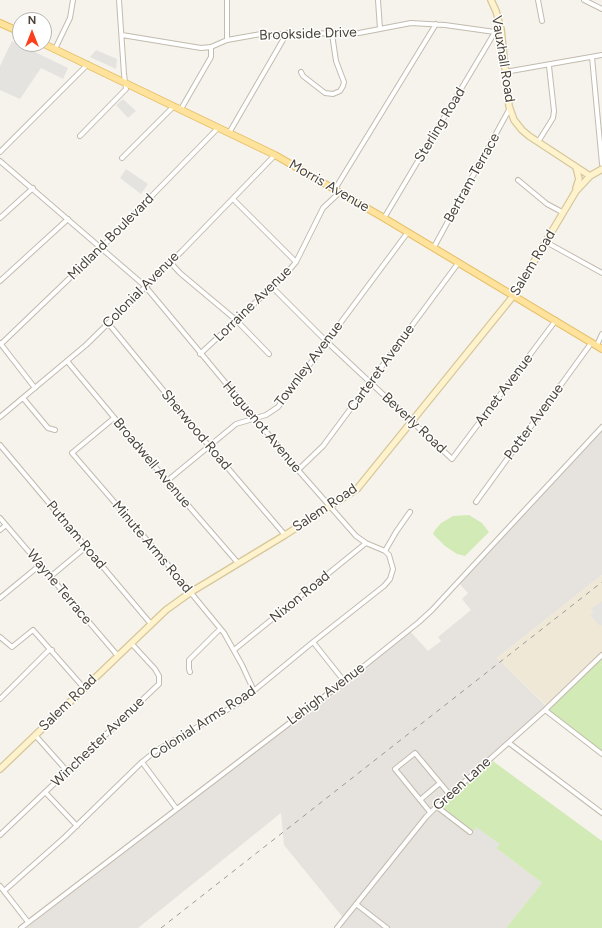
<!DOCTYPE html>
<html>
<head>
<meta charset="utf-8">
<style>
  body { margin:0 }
  #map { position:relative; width:602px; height:928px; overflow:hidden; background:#f6f3ec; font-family:Figtree,sans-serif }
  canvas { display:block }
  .north { position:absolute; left:12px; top:12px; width:40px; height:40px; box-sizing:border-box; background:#fff; border:1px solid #b7b4b0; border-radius:50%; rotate:0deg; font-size:11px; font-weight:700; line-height:16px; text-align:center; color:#4b4439 }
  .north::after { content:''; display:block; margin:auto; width:14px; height:18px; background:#fc3f1d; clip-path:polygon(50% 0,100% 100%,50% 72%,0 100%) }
</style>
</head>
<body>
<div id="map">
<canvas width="602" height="928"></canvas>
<div class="north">N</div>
</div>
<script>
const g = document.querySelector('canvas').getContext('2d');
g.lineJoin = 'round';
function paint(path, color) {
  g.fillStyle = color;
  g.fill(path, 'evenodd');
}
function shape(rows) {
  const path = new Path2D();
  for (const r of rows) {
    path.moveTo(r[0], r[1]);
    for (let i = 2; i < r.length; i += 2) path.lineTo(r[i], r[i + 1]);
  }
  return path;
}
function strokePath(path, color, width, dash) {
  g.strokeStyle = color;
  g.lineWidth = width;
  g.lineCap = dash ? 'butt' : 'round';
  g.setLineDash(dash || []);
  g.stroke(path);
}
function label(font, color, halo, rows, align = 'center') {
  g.font = font + ' Figtree,sans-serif';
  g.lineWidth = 3;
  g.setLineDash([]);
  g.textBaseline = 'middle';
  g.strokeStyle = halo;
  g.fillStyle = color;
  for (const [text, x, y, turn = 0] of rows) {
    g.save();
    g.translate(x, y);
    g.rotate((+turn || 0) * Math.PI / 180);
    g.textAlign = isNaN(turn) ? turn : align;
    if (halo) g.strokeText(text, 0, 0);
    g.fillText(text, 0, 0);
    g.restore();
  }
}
const industrial = shape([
  [602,425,602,575,497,658,548,708,441,806,542,883,506,928,339,928,345,920,284,845,281,813,138,928,26,928,408,629,428,651,441,641,438,637,471,610,462,599,468,593,457,581]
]);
const education = shape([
  [602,575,602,754,548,707,497,658]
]);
const green = shape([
  [469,515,482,523,489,532,465,556,457,554,445,546,433,534,435,530,441,523,448,519,453,516],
  [602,654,602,664,598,667,602,665,602,754,545,710],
  [490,759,602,841,602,928,506,928,542,883,441,806,466,784]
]);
const parking = shape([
  [12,41,68,68,63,79,41,68,20,99,0,90,0,66],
  [96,50,117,59,116,69,90,57],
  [123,99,136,111,128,118,116,105],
  [126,169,148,184,141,194,120,178],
  [602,601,602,625,600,626,590,615,594,612,591,609],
  [476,827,500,844,494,851,472,834]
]);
const street = shape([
  [227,0,227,40],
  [378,0,380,29],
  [538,0,542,21],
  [584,0,602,9],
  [122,35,201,48,211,47,227,40,261,34,359,33,411,23,445,25,502,33],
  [55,49,70,18,73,0],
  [592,57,602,164],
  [301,72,303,76,325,93,333,94,340,91,343,86,344,82,336,61,332,34],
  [505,72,602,55],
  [181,109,211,57,211,47],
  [229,133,287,33],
  [80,136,126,89,124,74,119,0],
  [538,142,553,118,554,111,549,66],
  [0,152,88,64],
  [122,158,174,106],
  [0,161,145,286,298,470,356,536,366,543,385,551,389,555,393,569,390,579,384,586,313,642,239,703,157,750,142,762,65,837,4,891],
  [518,180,547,204,562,212],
  [335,189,436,24],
  [233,199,296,262],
  [0,218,33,188],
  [384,218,495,32],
  [546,242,602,273],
  [434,247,510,108],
  [170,262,180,273,236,320,269,354],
  [0,281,68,219],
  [272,287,326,341,452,459,556,320],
  [108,323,209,446,285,535],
  [0,343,35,388],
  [1,344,101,248,218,128],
  [597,345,602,334],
  [200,354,286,274,296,262,323,208,340,192],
  [67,361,167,481,238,563],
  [23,398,48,428,55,430],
  [0,417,86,345,182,251,275,155],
  [114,418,72,453,159,554,224,633,242,665,254,691],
  [0,445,151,624],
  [298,470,323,446,459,262],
  [167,481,236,424,266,415,278,407,408,232],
  [476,502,592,342],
  [0,518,118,656],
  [0,530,6,525],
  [385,551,396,532,410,512],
  [50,577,86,547],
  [0,598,40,565],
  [0,637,12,647,33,630,84,688],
  [313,642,344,681],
  [234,650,366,543],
  [190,672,189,669,189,660,220,629],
  [0,699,49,650,52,650],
  [545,710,602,754],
  [35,735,67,771],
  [509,743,602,813],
  [142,762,176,808],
  [45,792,77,826],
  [420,800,440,783],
  [436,806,470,832],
  [430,812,395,769,415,753,450,795],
  [0,835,159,684,159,676,155,669,131,643],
  [0,886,28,922],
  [356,904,387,928],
  [21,928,359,670,419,622,432,610,602,427],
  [337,928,426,817,434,809,545,710,602,655]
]);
const secondary = shape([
  [491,0,496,11,501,29,509,106,514,120,522,130,529,136,590,176],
  [576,167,579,179,576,188],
  [0,769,166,610,191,592,285,535,357,489,514,295,576,191,590,176,602,169]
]);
const primary = shape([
  [0,23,20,32],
  [44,44,275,155,384,218,602,349]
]);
const rail = shape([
  [161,928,602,582]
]);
const streetNames = [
  ["Brookside Drive",308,34,-2],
  ["Vauxhall Road",503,59,81],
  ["Sterling Road",440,125,-59],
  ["Bertram Terrace",472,178,-61],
  ["Morris Avenue",329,186,30],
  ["Midland Boulevard",111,237,-45],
  ["Salem Road",533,263,-59],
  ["Colonial Avenue",141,290,-45],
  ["Lorraine Avenue",253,304,-44],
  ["Townley Avenue",309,364,-53],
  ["Carteret Avenue",381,368,-54],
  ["Arnet Avenue",504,390,-53],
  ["Potter Avenue",534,422,-54],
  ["Beverly Road",414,423,43],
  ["Huguenot Avenue",262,427,50],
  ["Sherwood Road",196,430,50],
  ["Broadwell Avenue",152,463,50],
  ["Salem Road",325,508,-34],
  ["Putnam Road",76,535,50],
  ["Minute Arms Road",152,547,50],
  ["Wayne Terrace",59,587,50],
  ["Nixon Road",300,597,-39],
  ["Lehigh Avenue",326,694,-37],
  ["Salem Road",68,703,-44],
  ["Colonial Arms Road",203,723,-33],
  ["Winchester Avenue",98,742,-44],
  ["Green Lane",462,784,-42]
];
paint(industrial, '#e6e2dd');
paint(education, '#efe8d6');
paint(green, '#d2eab5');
paint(parking, '#e5e3e0');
strokePath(street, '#c2bbae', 6);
strokePath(secondary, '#d6c79b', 8);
strokePath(primary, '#e6c16a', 8);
strokePath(street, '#fff', 4);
strokePath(secondary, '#fff3cd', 5.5);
strokePath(primary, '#ffe39c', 6);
strokePath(rail, '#9a9a9a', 1, [5, 5]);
label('14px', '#4b4439', '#fff', streetNames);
</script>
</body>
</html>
